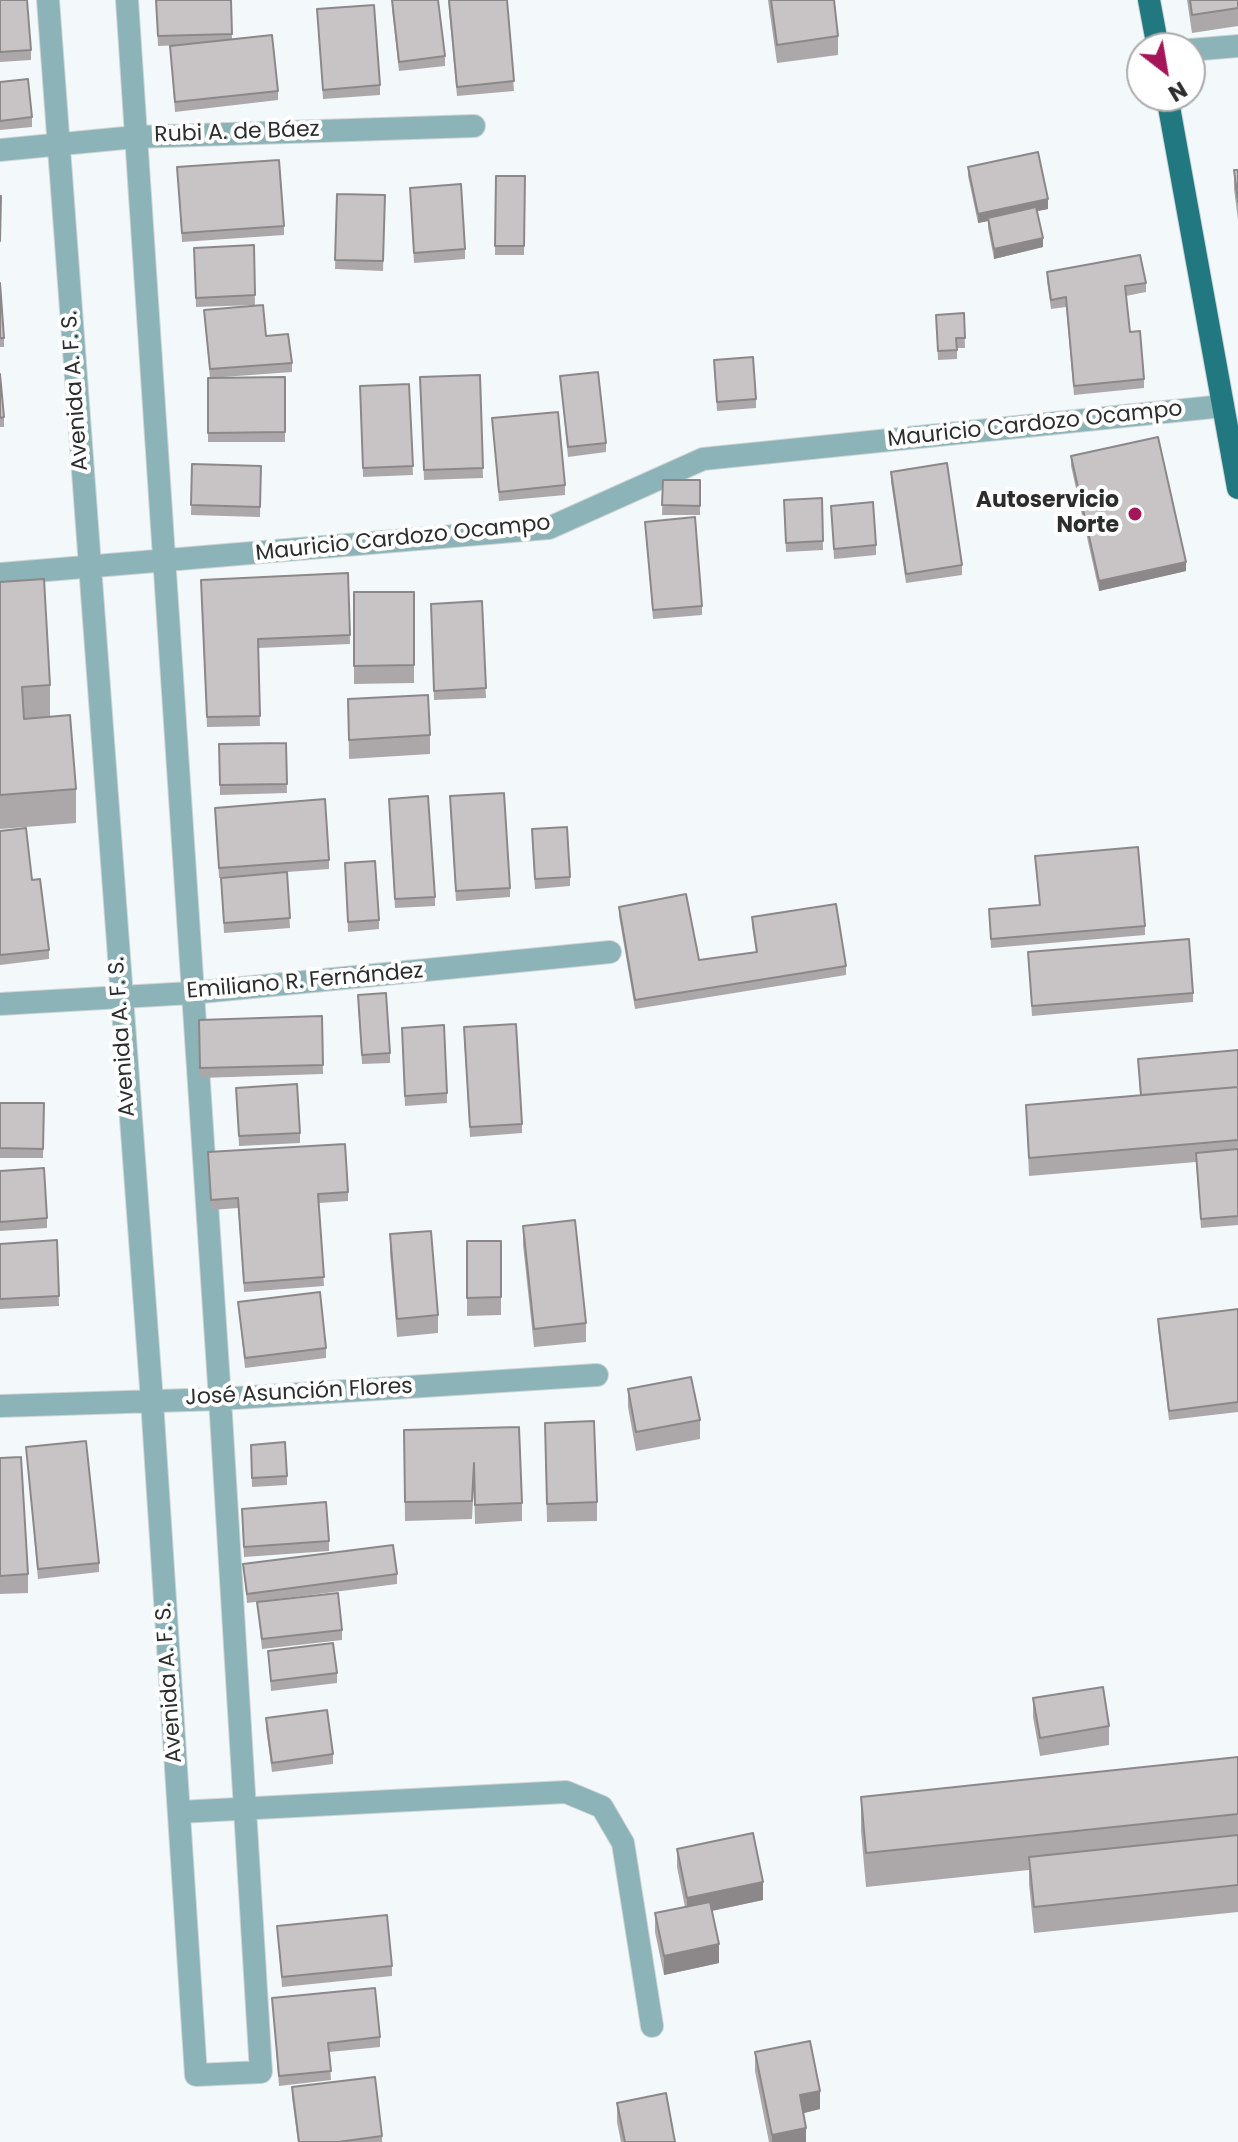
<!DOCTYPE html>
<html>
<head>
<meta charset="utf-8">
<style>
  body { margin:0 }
  #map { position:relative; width:1238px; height:2142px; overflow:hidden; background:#f3f9fa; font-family:Poppins,sans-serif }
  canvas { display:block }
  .north { position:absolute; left:1126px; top:32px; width:80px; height:80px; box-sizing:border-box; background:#fff; border:2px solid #ababab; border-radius:50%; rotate:149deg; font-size:22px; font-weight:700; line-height:32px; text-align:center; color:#2c2e2e }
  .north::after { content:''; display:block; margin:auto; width:28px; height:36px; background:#a51658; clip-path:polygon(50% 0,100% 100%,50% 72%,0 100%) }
</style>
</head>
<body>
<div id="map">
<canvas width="1238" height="2142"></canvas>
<div class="north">N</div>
</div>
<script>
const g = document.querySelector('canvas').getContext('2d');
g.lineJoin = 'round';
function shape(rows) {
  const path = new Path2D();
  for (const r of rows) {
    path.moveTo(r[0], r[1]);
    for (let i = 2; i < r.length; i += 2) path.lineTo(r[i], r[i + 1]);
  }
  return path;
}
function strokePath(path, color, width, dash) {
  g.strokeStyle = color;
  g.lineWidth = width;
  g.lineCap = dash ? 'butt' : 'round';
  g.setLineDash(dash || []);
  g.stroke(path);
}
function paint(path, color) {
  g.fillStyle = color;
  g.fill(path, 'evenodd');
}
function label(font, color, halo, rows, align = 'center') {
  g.font = font + ' Poppins,sans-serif';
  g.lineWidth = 8;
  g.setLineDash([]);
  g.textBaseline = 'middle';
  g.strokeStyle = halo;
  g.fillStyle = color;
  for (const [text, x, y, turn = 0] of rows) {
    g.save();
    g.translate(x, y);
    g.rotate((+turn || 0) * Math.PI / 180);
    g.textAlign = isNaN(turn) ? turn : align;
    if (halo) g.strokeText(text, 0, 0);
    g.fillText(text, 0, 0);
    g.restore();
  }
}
const minor = shape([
  [48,0,152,1401,196,2075,261,2072,220,1399,127,0],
  [1190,50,1238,46],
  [0,150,135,137,474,126],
  [0,574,549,528,703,459,1223,406],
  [0,1004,191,993,610,952],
  [0,1406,220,1399,597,1375],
  [179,1812,566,1792,602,1807,623,1843,652,2026]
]);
const primary = shape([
  [1149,0,1158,48],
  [1167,96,1238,488]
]);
const wall = shape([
  [0,0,31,50,31,60,0,62],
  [156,0,231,0,232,40,278,91,278,100,175,112,170,46,183,45,158,46],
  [392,0,445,56,445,66,399,71,392,9],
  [448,0,507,0,514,91,457,96],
  [768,0,834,0,838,36,838,55,777,63],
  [1187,0,1238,0,1238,26,1192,33],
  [317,9,380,85,380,95,323,99],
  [0,82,32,117,32,127,0,130],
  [177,167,284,226,284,235,182,242],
  [968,167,1048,209,1037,211,1043,247,994,259,988,228,988,221,978,223,968,176],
  [1234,170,1238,170,1238,220,1234,189],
  [496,176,525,176,524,255,495,255],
  [410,188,465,249,465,259,414,263],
  [337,194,385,195,383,271,335,269],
  [254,245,255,305,196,307,194,248],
  [1047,272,1146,283,1146,292,1126,296,1130,332,1144,379,1144,388,1074,395,1066,307,1051,309,1047,281],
  [0,283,4,338,4,347,0,347],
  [204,310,266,336,292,363,292,372,223,377,285,377,285,442,208,442,208,378,210,378],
  [964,313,965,348,957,348,957,359,938,360,936,315],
  [714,360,756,399,756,408,717,411],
  [0,374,4,417,4,427,0,427],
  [480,375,483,478,424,480,420,377],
  [560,376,606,443,606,452,568,457],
  [409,384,413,475,363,477,360,386],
  [492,418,565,485,565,495,499,501],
  [1071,456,1186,571,1099,591,1071,466],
  [192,464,261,466,260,517,191,515],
  [891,472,962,565,962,575,906,583,891,482],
  [663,480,700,480,700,515,662,515],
  [822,498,823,550,786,552,784,500],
  [831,506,876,545,876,555,834,559],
  [645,522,702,606,702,615,653,619],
  [348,573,350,644,258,648,260,726,207,727,201,590],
  [0,582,50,685,50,717,76,789,76,823,0,829],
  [354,592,414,592,414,683,354,684],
  [482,601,486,698,434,700,431,604],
  [348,699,430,735,430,754,349,759],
  [286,743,287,793,220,795,219,744],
  [450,806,510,888,510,897,456,901],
  [215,808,329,860,329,869,287,872,290,928,224,933,221,878,263,874,219,878],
  [389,809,435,897,435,906,395,908],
  [0,831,32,880,49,950,49,959,0,965],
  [532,839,570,877,570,886,535,889],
  [1035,856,1145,926,1145,935,991,948,989,909,1039,905],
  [345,863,379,920,379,929,348,932],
  [619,907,699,960,756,952,752,926,752,917,846,966,846,975,635,1009,619,916],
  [1028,952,1193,993,1193,1002,1032,1016],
  [358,1004,390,1053,390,1063,362,1064],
  [322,1016,323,1074,200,1078,199,1020],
  [402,1037,447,1093,447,1103,405,1106],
  [464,1037,522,1124,522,1133,470,1137],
  [1238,1050,1238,1225,1201,1228,1196,1162,1029,1176,1026,1105,1140,1095,1138,1059],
  [236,1088,300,1133,300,1143,239,1146],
  [0,1103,44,1103,43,1158,0,1158],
  [208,1161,348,1192,348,1201,319,1203,324,1286,244,1292,238,1208,211,1210],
  [0,1171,47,1218,47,1228,0,1231],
  [523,1226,586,1323,586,1342,534,1347,523,1245],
  [390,1234,438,1315,438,1333,397,1337,390,1253],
  [57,1240,59,1306,0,1309,0,1244],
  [467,1241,501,1241,501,1315,467,1316],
  [238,1302,326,1348,326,1358,245,1368],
  [1238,1309,1238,1412,1169,1420,1158,1328,1158,1319],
  [628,1389,700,1420,700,1439,636,1451,628,1407],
  [404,1430,522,1503,522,1521,475,1524,474,1482,472,1519,405,1521],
  [545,1441,597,1502,597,1521,547,1522],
  [26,1447,99,1563,99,1572,38,1579],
  [251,1454,287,1476,287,1485,252,1487],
  [0,1458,28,1574,28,1593,0,1594],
  [242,1518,329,1541,329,1551,244,1557],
  [243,1564,397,1574,397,1584,247,1603],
  [257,1602,342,1630,342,1640,262,1649],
  [268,1651,337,1673,337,1683,271,1691],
  [1033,1698,1109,1726,1109,1745,1040,1756,1033,1717],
  [266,1718,333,1754,333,1764,272,1772,266,1728],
  [1238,1757,1238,1912,1034,1933,1029,1884,1029,1870,866,1887,861,1831,861,1797],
  [677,1849,763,1900,712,1911,719,1963,664,1975,655,1932,655,1913,685,1907,677,1867],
  [277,1926,392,1966,392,1976,282,1987],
  [272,1998,380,2037,380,2047,329,2052,331,2080,279,2086],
  [755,2052,820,2109,804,2113,806,2142,769,2142,755,2071],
  [292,2087,382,2136,382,2142,298,2142,292,2097],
  [617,2103,675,2142,621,2142,617,2122]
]);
const shadedWall = shape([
  [1048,199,1048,209,978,223,978,214],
  [1043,238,1043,247,994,259,994,249],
  [1186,562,1186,571,1099,591,1099,581],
  [763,1882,763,1900,687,1916,687,1898],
  [719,1944,719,1963,664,1975,664,1956],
  [820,2091,820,2109,800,2114,800,2095],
  [806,2128,806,2142,772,2142,772,2135]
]);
const building = shape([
  [0,0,27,0,31,50,0,52,0,0],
  [156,0,231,0,232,34,158,36,156,0],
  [392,0,438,0,445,56,399,62,392,0],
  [449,0,507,0,514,81,457,87,449,0],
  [771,0,834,0,838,36,777,45,771,0],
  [1190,0,1238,0,1238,8,1192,15,1190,0],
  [374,5,380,85,323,90,317,9,374,5],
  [272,35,278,91,175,102,170,46,272,35],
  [28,79,32,117,0,121,0,82,28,79],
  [1038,152,1048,199,978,214,968,167,1038,152],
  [279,160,284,226,182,233,177,167,279,160],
  [1234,170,1238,170,1238,202,1234,170],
  [496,176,525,176,524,246,495,246,496,176],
  [461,184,465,249,414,253,410,188,461,184],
  [337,194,385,195,383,261,335,260,337,194],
  [0,196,1,196,0,241,0,196],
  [1036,207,1043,238,994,249,988,218,1036,207],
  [254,245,255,295,196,298,194,248,254,245],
  [1140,255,1146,283,1125,286,1130,332,1140,331,1144,379,1074,386,1066,297,1051,300,1047,272,1140,255],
  [0,283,4,338,0,338,0,283],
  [263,305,266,336,288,334,292,363,210,369,204,310,263,305],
  [964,313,965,338,956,338,957,350,938,351,936,315,964,313],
  [753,357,756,399,717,402,714,360,753,357],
  [598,372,606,443,568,447,560,376,598,372],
  [0,374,4,417,0,418,0,374],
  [480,375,483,468,424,470,420,377,480,375],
  [285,377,285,432,208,433,208,378,285,377],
  [409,384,413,466,363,468,360,386,409,384],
  [558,412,565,485,499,492,492,418,558,412],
  [1158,437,1186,562,1099,581,1071,456,1158,437],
  [947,463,962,565,906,574,891,472,947,463],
  [192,464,261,466,260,507,191,505,192,464],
  [663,480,700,480,700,506,662,505,663,480],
  [822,498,823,541,786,543,784,500,822,498],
  [873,502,876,545,834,549,831,506,873,502],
  [695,517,702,606,653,610,645,522,695,517],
  [348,573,350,635,258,639,260,716,207,717,201,580,348,573],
  [44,579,50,685,22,687,24,719,70,715,76,789,0,795,0,582,44,579],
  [354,592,414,592,414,665,354,666,354,592],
  [482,601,486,688,434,691,431,604,482,601],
  [428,695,430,735,349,740,348,699,428,695],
  [286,743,287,784,220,785,219,744,286,743],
  [504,793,510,888,456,891,450,796,504,793],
  [428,796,435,897,395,899,389,799,428,796],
  [325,799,329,860,219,868,215,808,325,799],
  [567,827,570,877,535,879,532,829,567,827],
  [26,828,32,880,40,879,49,950,0,955,0,831,26,828],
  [1138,847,1145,926,991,939,989,909,1040,905,1035,856,1138,847],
  [375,861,379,920,348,922,345,863,375,861],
  [287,872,290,918,224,923,221,878,287,872],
  [686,894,699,960,757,952,752,917,836,904,846,966,635,1000,619,907,686,894],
  [1189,939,1193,993,1032,1006,1028,952,1189,939],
  [386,993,390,1053,362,1055,358,995,386,993],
  [322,1016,323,1065,200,1068,199,1020,322,1016],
  [516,1024,522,1124,470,1127,464,1027,516,1024],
  [444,1025,447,1093,405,1096,402,1028,444,1025],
  [1238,1050,1238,1087,1141,1095,1138,1059,1238,1050],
  [297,1084,300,1133,239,1136,236,1088,297,1084],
  [1238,1087,1238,1140,1029,1158,1026,1105,1238,1087],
  [0,1103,44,1103,43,1149,0,1148,0,1103],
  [345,1144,348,1192,318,1194,324,1277,244,1283,238,1198,211,1200,208,1152,345,1144],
  [1238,1149,1238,1216,1201,1219,1196,1153,1238,1149],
  [44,1168,47,1218,0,1222,0,1171,44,1168],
  [575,1220,586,1323,534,1329,523,1226,575,1220],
  [431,1231,438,1315,397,1319,390,1234,431,1231],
  [57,1240,59,1296,0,1299,0,1244,57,1240],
  [467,1241,501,1241,501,1297,467,1298,467,1241],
  [320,1292,326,1348,245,1358,238,1302,320,1292],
  [1238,1309,1238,1402,1169,1411,1158,1319,1238,1309],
  [691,1377,700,1420,636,1432,628,1389,691,1377],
  [594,1421,597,1502,547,1504,545,1423,594,1421],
  [519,1427,522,1503,475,1505,474,1463,472,1501,405,1502,404,1430,519,1427],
  [86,1441,99,1563,38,1569,26,1447,86,1441],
  [285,1442,287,1476,252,1478,251,1445,285,1442],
  [21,1457,28,1574,0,1576,0,1458,21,1457],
  [326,1502,329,1541,244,1547,242,1509,326,1502],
  [393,1545,397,1574,247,1594,243,1564,393,1545],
  [338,1593,342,1630,262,1639,257,1602,338,1593],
  [333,1643,337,1673,271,1681,268,1651,333,1643],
  [1103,1687,1109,1726,1040,1738,1033,1698,1103,1687],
  [327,1710,333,1754,272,1763,266,1718,327,1710],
  [1238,1757,1238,1814,866,1853,861,1797,1238,1757],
  [753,1833,763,1882,687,1898,677,1849,753,1833],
  [1238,1835,1238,1885,1034,1907,1029,1857,1238,1835],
  [710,1902,719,1944,664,1956,655,1913,710,1902],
  [387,1915,392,1966,282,1977,277,1926,387,1915],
  [375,1988,380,2037,328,2043,331,2071,279,2076,272,1998,375,1988],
  [810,2041,820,2091,800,2095,806,2128,772,2135,755,2052,810,2041],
  [375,2077,382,2136,338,2142,299,2142,292,2087,375,2077],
  [666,2093,675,2142,625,2142,617,2103,666,2093]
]);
const markers = [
  [1135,514,8,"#a51658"]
];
const streetNames = [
  ["Rubi A. de Báez",237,133,-2],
  ["Avenida A. F. S.",76,391,-94],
  ["Mauricio Cardozo Ocampo",1035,425,-6],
  ["Mauricio Cardozo Ocampo",403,539,-6],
  ["Emiliano R. Fernández",305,982,-5],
  ["Avenida A. F. S.",123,1037,-94],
  ["José Asunción Flores",299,1393,-3],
  ["Avenida A. F. S.",170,1683,-94]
];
const poiNames = [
  ["Autoservicio",1119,501],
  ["Norte",1119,526]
];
strokePath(minor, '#cfd4d5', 24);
strokePath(primary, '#cfd4d5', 24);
strokePath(minor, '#8cb3b7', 22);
strokePath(primary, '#227880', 22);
paint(wall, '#aca8a9');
paint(shadedWall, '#8c8889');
paint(building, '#c8c3c4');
strokePath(building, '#8c8889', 2);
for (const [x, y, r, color] of markers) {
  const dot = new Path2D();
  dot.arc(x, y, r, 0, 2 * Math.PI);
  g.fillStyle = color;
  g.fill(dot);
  strokePath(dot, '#fff', 3);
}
label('22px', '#2c2e2e', '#fff', streetNames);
label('bold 22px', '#2c2e2e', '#fff', poiNames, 'right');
</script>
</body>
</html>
